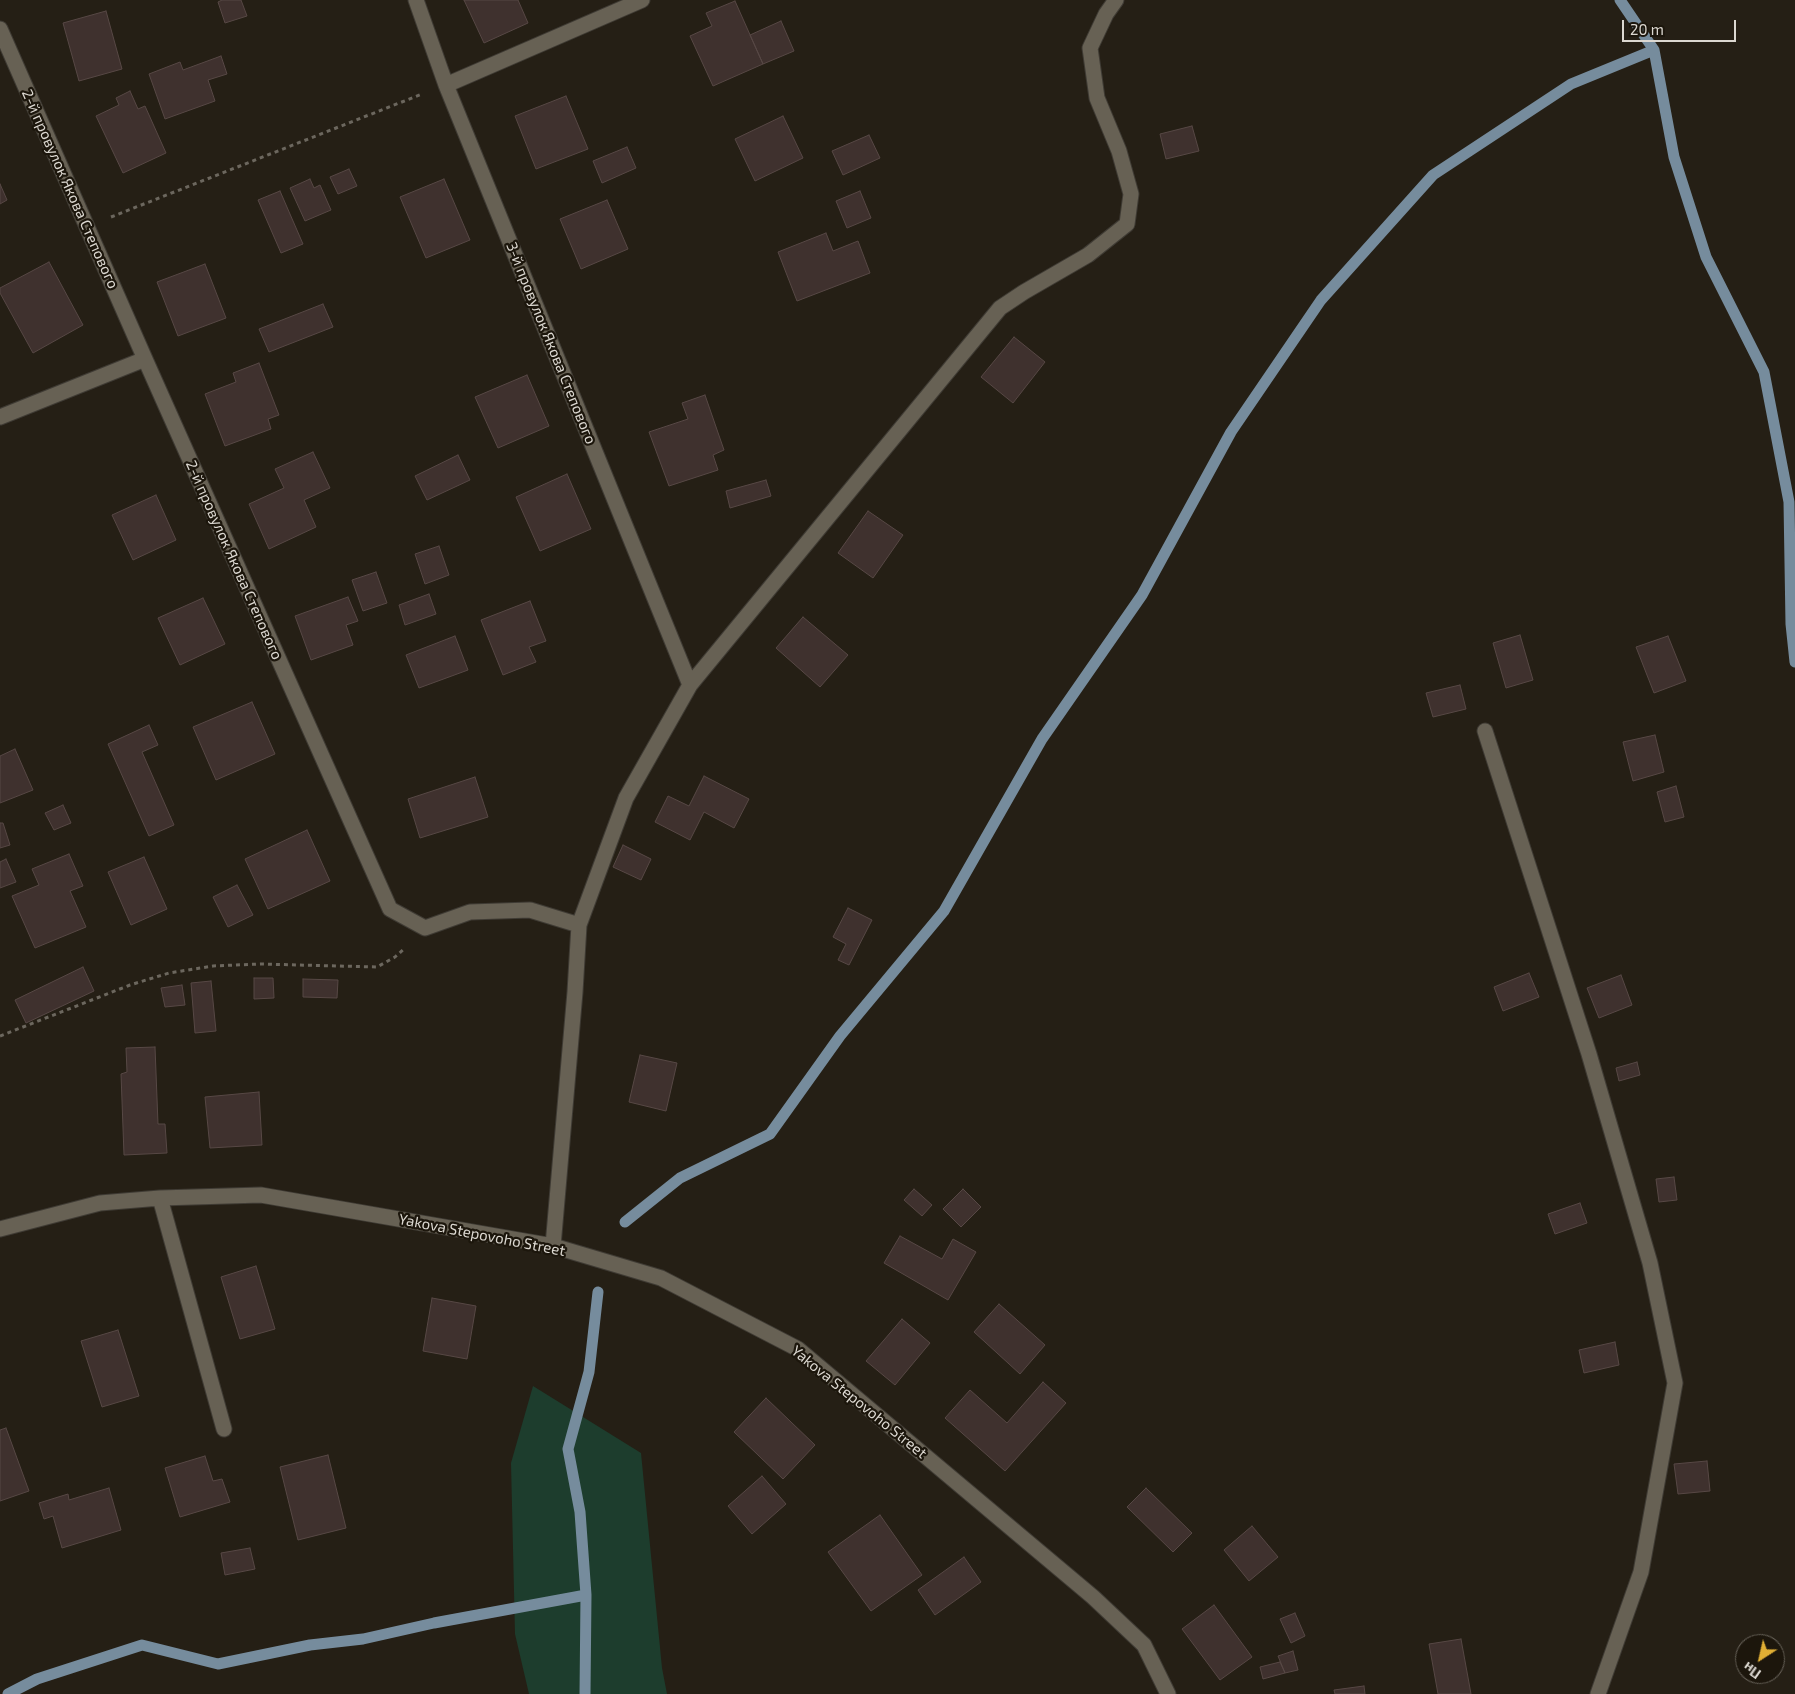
<!DOCTYPE html>
<html>
<head>
<meta charset="utf-8">
<style>
  body { margin:0 }
  #map { position:relative; width:1795px; height:1694px; overflow:hidden; background:#251f15; font-family:"Exo 2",sans-serif }
  canvas { display:block }
  .north { position:absolute; left:1735px; top:1634px; width:50px; height:50px; box-sizing:border-box; background:#1c160c; border:1px solid #69645b; border-radius:50%; rotate:215deg; font-size:14px; font-weight:700; line-height:20px; text-align:center; color:#dcd8d1 }
  .north::after { content:''; display:block; margin:auto; width:18px; height:22px; background:#e1af34; clip-path:polygon(50% 0,100% 100%,50% 72%,0 100%) }
  .scale { position:absolute; left:1622px; top:20px; width:114px; height:22px; box-sizing:border-box; border:2px solid #dcd8d1; border-top:0; padding-left:6px; font-size:15px; line-height:18px; white-space:nowrap; color:#dcd8d1; -webkit-text-stroke:4px #1c160c; paint-order:stroke }
</style>
</head>
<body>
<div id="map">
<canvas width="1795" height="1694"></canvas>
<div class="north">Пн</div>
<div class="scale">20 m</div>
</div>
<script>
const g = document.querySelector('canvas').getContext('2d');
g.lineJoin = 'round';
function paint(path, color) {
  g.fillStyle = color;
  g.fill(path, 'evenodd');
}
function shape(rows) {
  const path = new Path2D();
  for (const r of rows) {
    path.moveTo(r[0], r[1]);
    for (let i = 2; i < r.length; i += 2) path.lineTo(r[i], r[i + 1]);
  }
  return path;
}
function strokePath(path, color, width, dash) {
  g.strokeStyle = color;
  g.lineWidth = width;
  g.lineCap = dash ? 'butt' : 'round';
  g.setLineDash(dash || []);
  g.stroke(path);
}
function label(font, color, halo, rows, align = 'center') {
  g.font = font + ' "Exo 2",sans-serif';
  g.lineWidth = 4.5;
  g.setLineDash([]);
  g.textBaseline = 'middle';
  g.strokeStyle = halo;
  g.fillStyle = color;
  for (const [text, x, y, turn = 0] of rows) {
    g.save();
    g.translate(x, y);
    g.rotate((+turn || 0) * Math.PI / 180);
    g.textAlign = isNaN(turn) ? turn : align;
    if (halo) g.strokeText(text, 0, 0);
    g.fillText(text, 0, 0);
    g.restore();
  }
}
const green = shape([
  [533,1386,641,1453,662,1668,667,1694,529,1694,515,1634,511,1463]
]);
const stream = shape([
  [1620,0,1654,50,1674,157,1706,257,1764,372,1789,502,1791,624,1795,662],
  [625,1222,680,1178,770,1134,840,1036,944,911,1042,739,1142,595,1231,432,1321,300,1433,175,1571,84,1654,50],
  [8,1694,37,1679,142,1645,218,1664,310,1645,363,1639,434,1623,586,1595],
  [585,1694,586,1595,580,1512,568,1449,589,1372,598,1292]
]);
const building = shape([
  [222,0,241,0,247,16,225,23,218,2,222,0],
  [464,0,518,0,528,23,484,43,464,0],
  [735,1,763,64,713,86,690,36,712,26,706,13,735,1],
  [106,11,122,69,79,81,63,23,106,11],
  [781,21,794,51,763,64,750,35,781,21],
  [221,56,227,74,208,80,215,101,165,119,149,74,180,62,183,70,221,56],
  [130,91,138,109,145,106,166,153,123,173,96,116,119,105,116,98,130,91],
  [566,96,588,149,536,169,515,116,566,96],
  [783,116,803,158,755,181,735,139,783,116],
  [1192,126,1199,151,1166,159,1160,134,1192,126],
  [869,135,880,158,843,175,832,151,869,135],
  [627,147,636,168,602,183,593,161,627,147],
  [349,169,357,186,338,194,330,177,349,169],
  [310,179,314,188,320,185,331,210,305,221,290,188,310,179],
  [444,179,470,240,426,258,400,197,444,179],
  [0,184,7,200,0,204,0,184],
  [280,191,303,244,281,253,258,200,280,191],
  [860,191,871,218,847,228,836,201,860,191],
  [607,200,628,249,581,269,560,219,607,200],
  [826,233,833,251,858,241,870,273,797,301,778,252,826,233],
  [49,262,83,325,33,353,0,293,0,288,49,262],
  [205,264,226,318,178,336,157,282,205,264],
  [323,304,333,327,269,352,259,329,323,304],
  [1014,337,1045,362,1013,403,981,377,1014,337],
  [259,363,279,415,268,419,271,429,225,446,205,394,236,382,233,373,259,363],
  [527,375,549,426,498,448,475,397,527,375],
  [705,395,724,450,713,455,718,470,669,486,649,432,688,419,682,403,705,395],
  [313,452,330,488,304,500,316,527,269,549,249,504,284,488,275,469,313,452],
  [458,455,470,480,427,500,415,476,458,455],
  [567,474,591,529,540,551,516,497,567,474],
  [766,480,771,496,730,508,726,491,766,480],
  [156,495,176,540,133,560,112,515,156,495],
  [868,511,903,535,873,578,838,553,868,511],
  [439,546,449,575,425,584,415,554,439,546],
  [376,572,387,603,363,611,352,580,376,572],
  [429,594,436,614,405,625,399,605,429,594],
  [348,597,358,621,346,625,353,645,311,660,295,616,348,597],
  [203,598,225,644,180,665,158,618,203,598],
  [530,601,546,641,529,647,536,662,503,675,481,620,530,601],
  [803,617,848,655,820,687,776,648,803,617],
  [1520,635,1533,680,1506,688,1493,643,1520,635],
  [455,636,468,670,419,688,406,655,455,636],
  [1668,636,1686,681,1654,693,1636,647,1668,636],
  [1460,685,1466,709,1433,717,1426,693,1460,685],
  [252,702,275,754,216,780,193,727,252,702],
  [149,725,158,745,142,752,174,825,149,836,108,744,149,725],
  [1655,735,1664,772,1633,781,1623,742,1655,735],
  [15,749,33,790,0,803,0,756,15,749],
  [704,776,749,799,734,828,704,812,690,840,655,822,668,796,689,806,704,776],
  [475,777,488,817,420,838,408,799,475,777],
  [1676,786,1684,817,1665,822,1657,792,1676,786],
  [63,805,71,823,54,830,45,813,63,805],
  [0,823,3,823,10,845,0,848,0,823],
  [307,830,330,881,268,909,245,859,307,830],
  [623,845,651,859,641,880,613,867,623,845],
  [69,854,83,886,70,891,86,927,35,948,12,896,39,885,32,869,69,854],
  [144,857,167,909,131,925,108,872,144,857],
  [6,859,16,882,0,888,0,862,6,859],
  [237,885,253,915,228,927,213,897,237,885],
  [848,908,872,920,849,965,838,960,846,944,833,937,848,908],
  [83,967,94,991,26,1023,15,1000,83,967],
  [1529,973,1539,997,1503,1011,1494,987,1529,973],
  [1621,975,1632,1005,1599,1018,1587,988,1621,975],
  [254,978,273,978,274,998,254,999,254,978],
  [303,979,338,980,337,998,303,997,303,979],
  [211,981,216,1031,195,1033,191,983,211,981],
  [182,985,185,1005,165,1007,161,988,182,985],
  [155,1047,158,1124,165,1124,167,1153,124,1155,121,1074,127,1072,126,1048,155,1047],
  [640,1055,677,1063,666,1111,629,1102,640,1055],
  [1637,1062,1640,1075,1619,1081,1616,1068,1637,1062],
  [259,1092,262,1145,210,1148,205,1097,259,1092],
  [1674,1177,1677,1200,1659,1202,1656,1179,1674,1177],
  [914,1189,932,1205,922,1216,904,1200,914,1189],
  [963,1189,981,1207,961,1227,943,1209,963,1189],
  [1580,1203,1587,1223,1555,1234,1548,1214,1580,1203],
  [900,1236,942,1259,953,1239,976,1252,948,1300,884,1263,900,1236],
  [256,1266,275,1329,240,1339,221,1277,256,1266],
  [432,1298,476,1306,467,1359,423,1351,432,1298],
  [999,1304,1045,1345,1020,1374,974,1332,999,1304],
  [902,1319,930,1343,895,1385,866,1361,902,1319],
  [118,1330,139,1396,102,1407,81,1341,118,1330],
  [1615,1342,1619,1365,1584,1373,1579,1350,1615,1342],
  [1043,1382,1066,1403,1005,1471,945,1418,970,1390,1007,1423,1043,1382],
  [766,1398,815,1445,783,1479,734,1432,766,1398],
  [6,1428,29,1491,0,1501,0,1430,6,1428],
  [328,1455,346,1528,298,1540,280,1467,328,1455],
  [205,1456,213,1481,222,1479,230,1502,180,1517,165,1468,205,1456],
  [1707,1461,1710,1491,1678,1494,1674,1464,1707,1461],
  [762,1476,786,1504,752,1534,728,1506,762,1476],
  [109,1488,121,1530,62,1548,53,1516,44,1519,39,1503,68,1494,69,1500,109,1488],
  [1146,1488,1192,1533,1173,1552,1127,1507,1146,1488],
  [880,1515,922,1575,871,1611,828,1552,880,1515],
  [1252,1526,1278,1557,1249,1581,1224,1550,1252,1526],
  [250,1548,255,1569,225,1575,221,1553,250,1548],
  [964,1557,981,1582,935,1615,918,1590,964,1557],
  [1214,1605,1252,1657,1220,1680,1182,1629,1214,1605],
  [1295,1613,1305,1636,1291,1643,1280,1619,1295,1613],
  [1461,1639,1471,1694,1438,1694,1429,1644,1461,1639],
  [1293,1651,1298,1670,1285,1673,1278,1656,1293,1651],
  [1280,1662,1285,1673,1263,1679,1260,1667,1280,1662],
  [1364,1686,1365,1694,1335,1694,1334,1690,1364,1686]
]);
const path = shape([
  [111,217,422,94],
  [0,1036,130,985,169,973,213,966,260,964,377,967,395,957,405,948]
]);
const minor = shape([
  [416,0,446,85,690,685],
  [0,29,145,359,390,909,425,928,470,912,530,910,579,925],
  [446,85,642,0],
  [0,417,145,359],
  [1485,731,1589,1054,1650,1263,1675,1383,1641,1572,1598,1694],
  [160,1198,224,1429],
  [0,1229,100,1203,160,1198,261,1195,553,1246,661,1278,798,1349,1093,1597,1144,1645,1168,1694],
  [553,1246,575,992,579,925,626,798,690,685,1000,308,1024,292,1088,255,1127,224,1131,194,1119,151,1097,98,1090,48,1106,14,1116,0]
]);
const streetNames = [
  ["2-й провулок Якова Степового",70,189,66],
  ["3-й провулок Якова Степового",551,343,68],
  ["2-й провулок Якова Степового",234,560,66],
  ["Yakova Stepovoho Street",482,1235,11],
  ["Yakova Stepovoho Street",859,1402,39]
];
paint(green, '#1d3d2d');
strokePath(stream, '#768c9d', 11);
paint(building, '#3f312e');
strokePath(building, '#574845', 1);
strokePath(minor, '#3f3b34', 17);
strokePath(path, '#6c675e', 3, [4, 4]);
strokePath(minor, '#676154', 15);
label('15px', '#dcd8d1', '#1c160c', streetNames);
</script>
</body>
</html>
